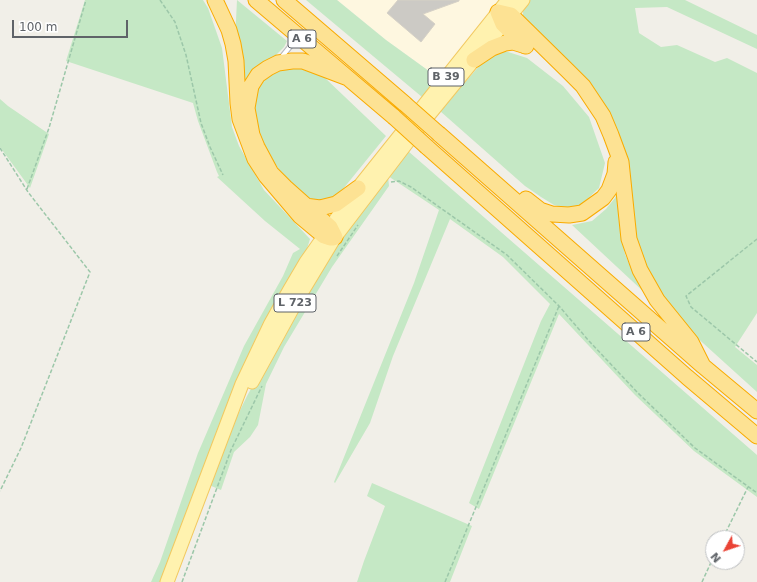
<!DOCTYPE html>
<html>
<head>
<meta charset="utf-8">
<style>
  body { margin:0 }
  #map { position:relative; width:757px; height:582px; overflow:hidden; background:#f1efe8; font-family:"DejaVu Sans",sans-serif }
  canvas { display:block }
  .north { position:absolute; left:705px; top:530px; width:40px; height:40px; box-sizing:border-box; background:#fff; border:1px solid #bfc1c3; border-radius:50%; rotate:230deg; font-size:11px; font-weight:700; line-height:16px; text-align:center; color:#5f6368 }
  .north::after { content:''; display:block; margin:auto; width:14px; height:18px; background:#ea4335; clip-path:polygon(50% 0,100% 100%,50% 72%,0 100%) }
  .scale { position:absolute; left:12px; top:20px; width:116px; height:18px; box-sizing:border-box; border:2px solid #5f6368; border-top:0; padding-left:5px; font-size:12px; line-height:14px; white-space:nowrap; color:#5f6368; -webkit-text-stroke:3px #fff; paint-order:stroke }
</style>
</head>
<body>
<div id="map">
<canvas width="757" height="582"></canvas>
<div class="north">N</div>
<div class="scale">100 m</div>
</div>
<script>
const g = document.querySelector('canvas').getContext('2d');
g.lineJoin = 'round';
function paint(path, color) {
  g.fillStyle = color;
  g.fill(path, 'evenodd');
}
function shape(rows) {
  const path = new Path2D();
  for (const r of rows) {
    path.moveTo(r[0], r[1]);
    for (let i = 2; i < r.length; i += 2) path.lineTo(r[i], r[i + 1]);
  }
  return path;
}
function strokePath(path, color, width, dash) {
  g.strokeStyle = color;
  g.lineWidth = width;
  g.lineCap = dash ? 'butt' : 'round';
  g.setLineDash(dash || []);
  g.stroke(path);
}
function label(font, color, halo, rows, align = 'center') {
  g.font = font + ' "DejaVu Sans",sans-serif';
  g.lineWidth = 4;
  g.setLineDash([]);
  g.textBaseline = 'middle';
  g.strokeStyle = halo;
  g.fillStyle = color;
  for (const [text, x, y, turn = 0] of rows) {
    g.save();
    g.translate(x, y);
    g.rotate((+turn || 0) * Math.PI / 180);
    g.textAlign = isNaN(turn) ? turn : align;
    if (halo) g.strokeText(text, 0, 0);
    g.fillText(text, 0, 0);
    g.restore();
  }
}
const commercial = shape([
  [337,0,498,0,440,79,386,40]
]);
const green = shape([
  [85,0,203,0,208,8,222,48,232,127,239,146,264,190,310,239,306,252,237,384,204,466,162,582,151,582,160,562,198,453,244,346,283,276,293,253,300,249,265,221,217,177,219,176,217,172,198,121,193,103,66,61],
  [237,0,287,41,284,47,269,62,246,92,235,41],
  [306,0,337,0,386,40,440,79,422,97],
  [528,0,685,0,757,35,757,49,667,7,635,8,639,33,661,47,677,45,715,62,727,58,757,73,757,313,735,347,757,365,757,392,693,334,669,306,651,275,637,245,631,190,617,128,587,79,539,36,523,17,523,10],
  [505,51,527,58,563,86,589,117,605,163,599,188,580,206,568,208,554,205,541,197,525,186,440,111,487,57],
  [293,66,311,70,324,77,386,136,343,189,325,203,310,201,291,186,268,154,259,133,254,115,255,93,266,78,278,70],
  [0,99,8,106,49,134,30,188,0,147],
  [408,151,757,455,757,497,694,451,635,395,559,314,479,509,469,503,541,321,550,304,503,257,450,219,393,356,370,423,335,483,334,482,414,283,439,210,388,176,389,186,332,267,284,347,266,384,258,425,250,437,234,452,221,490,209,485,230,431,247,396,303,296,350,226,381,183],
  [618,190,619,223,625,254,635,277,646,294,572,225,592,221,606,209,615,198],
  [372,483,472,526,450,582,357,582,364,561,385,506,367,496]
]);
const building = shape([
  [398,0,459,0,459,1,423,14,435,24,421,42,387,13,398,0]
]);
const path = shape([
  [160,0,175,22,186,55,201,123,210,147,223,175],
  [0,148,28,192,90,272,21,448,0,491],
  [391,182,399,181,411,187,507,255,559,306,589,341,638,393,695,448,757,493],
  [27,189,49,128,86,0],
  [757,239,686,296,691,307,757,362],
  [337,256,358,225],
  [723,538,748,487],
  [182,582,231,450,262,386],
  [445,582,559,306],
  [702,582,713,558]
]);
const service = shape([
  [280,59,297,38]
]);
const primary = shape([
  [252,382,297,300,335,237,419,127,523,0],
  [167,582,242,384,270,325,289,291,306,262,358,188,508,0]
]);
const motorway = shape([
  [215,0,229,30,233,44,236,61,238,103,240,119,255,159,266,176,300,216,324,236,330,238,333,238,335,237,330,227,285,187,271,173,257,147,252,135,247,108,251,86,258,75,268,68,278,63,292,61,303,61,348,78],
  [256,0,394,117],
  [284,0,405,104],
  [525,46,503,24,498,12,511,15,568,71,583,86,603,116,611,135,621,162,629,239,640,270,657,300,691,342,703,366],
  [474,60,492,48,505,43,513,42,526,46],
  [439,134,703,366,757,411],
  [427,147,687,377,757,436],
  [526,199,540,210,552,214,569,215,582,213,603,198,609,190,615,174,616,162],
  [305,206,320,208,336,204,358,188]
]);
const motorwayBridge = shape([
  [405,104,439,134],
  [394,117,427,147]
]);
const shields = [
  [302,39,28],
  [446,77,36],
  [295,303,42],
  [636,332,28]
];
const shieldNames = [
  ["A 6",302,39],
  ["B 39",446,77],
  ["L 723",295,303],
  ["A 6",636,332]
];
paint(commercial, '#fef7e0');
paint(green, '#c5e8c5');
paint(building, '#cccac5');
strokePath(building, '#d6d1c6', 1);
strokePath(service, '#b5b8bc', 6);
strokePath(primary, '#f2c960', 15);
strokePath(motorway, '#f9ab00', 17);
strokePath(path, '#9cc7a9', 1.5, [4, 2]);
strokePath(service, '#fff', 4);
strokePath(primary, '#fff2af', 13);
strokePath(motorway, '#fde293', 15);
strokePath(motorwayBridge, '#f9ab00', 17, []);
strokePath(motorwayBridge, '#fde293', 15);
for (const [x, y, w] of shields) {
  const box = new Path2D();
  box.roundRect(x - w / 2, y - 9, w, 18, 3);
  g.fillStyle = '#fff';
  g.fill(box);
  strokePath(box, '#5f6368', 1);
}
label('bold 11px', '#5f6368', null, shieldNames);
</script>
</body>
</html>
